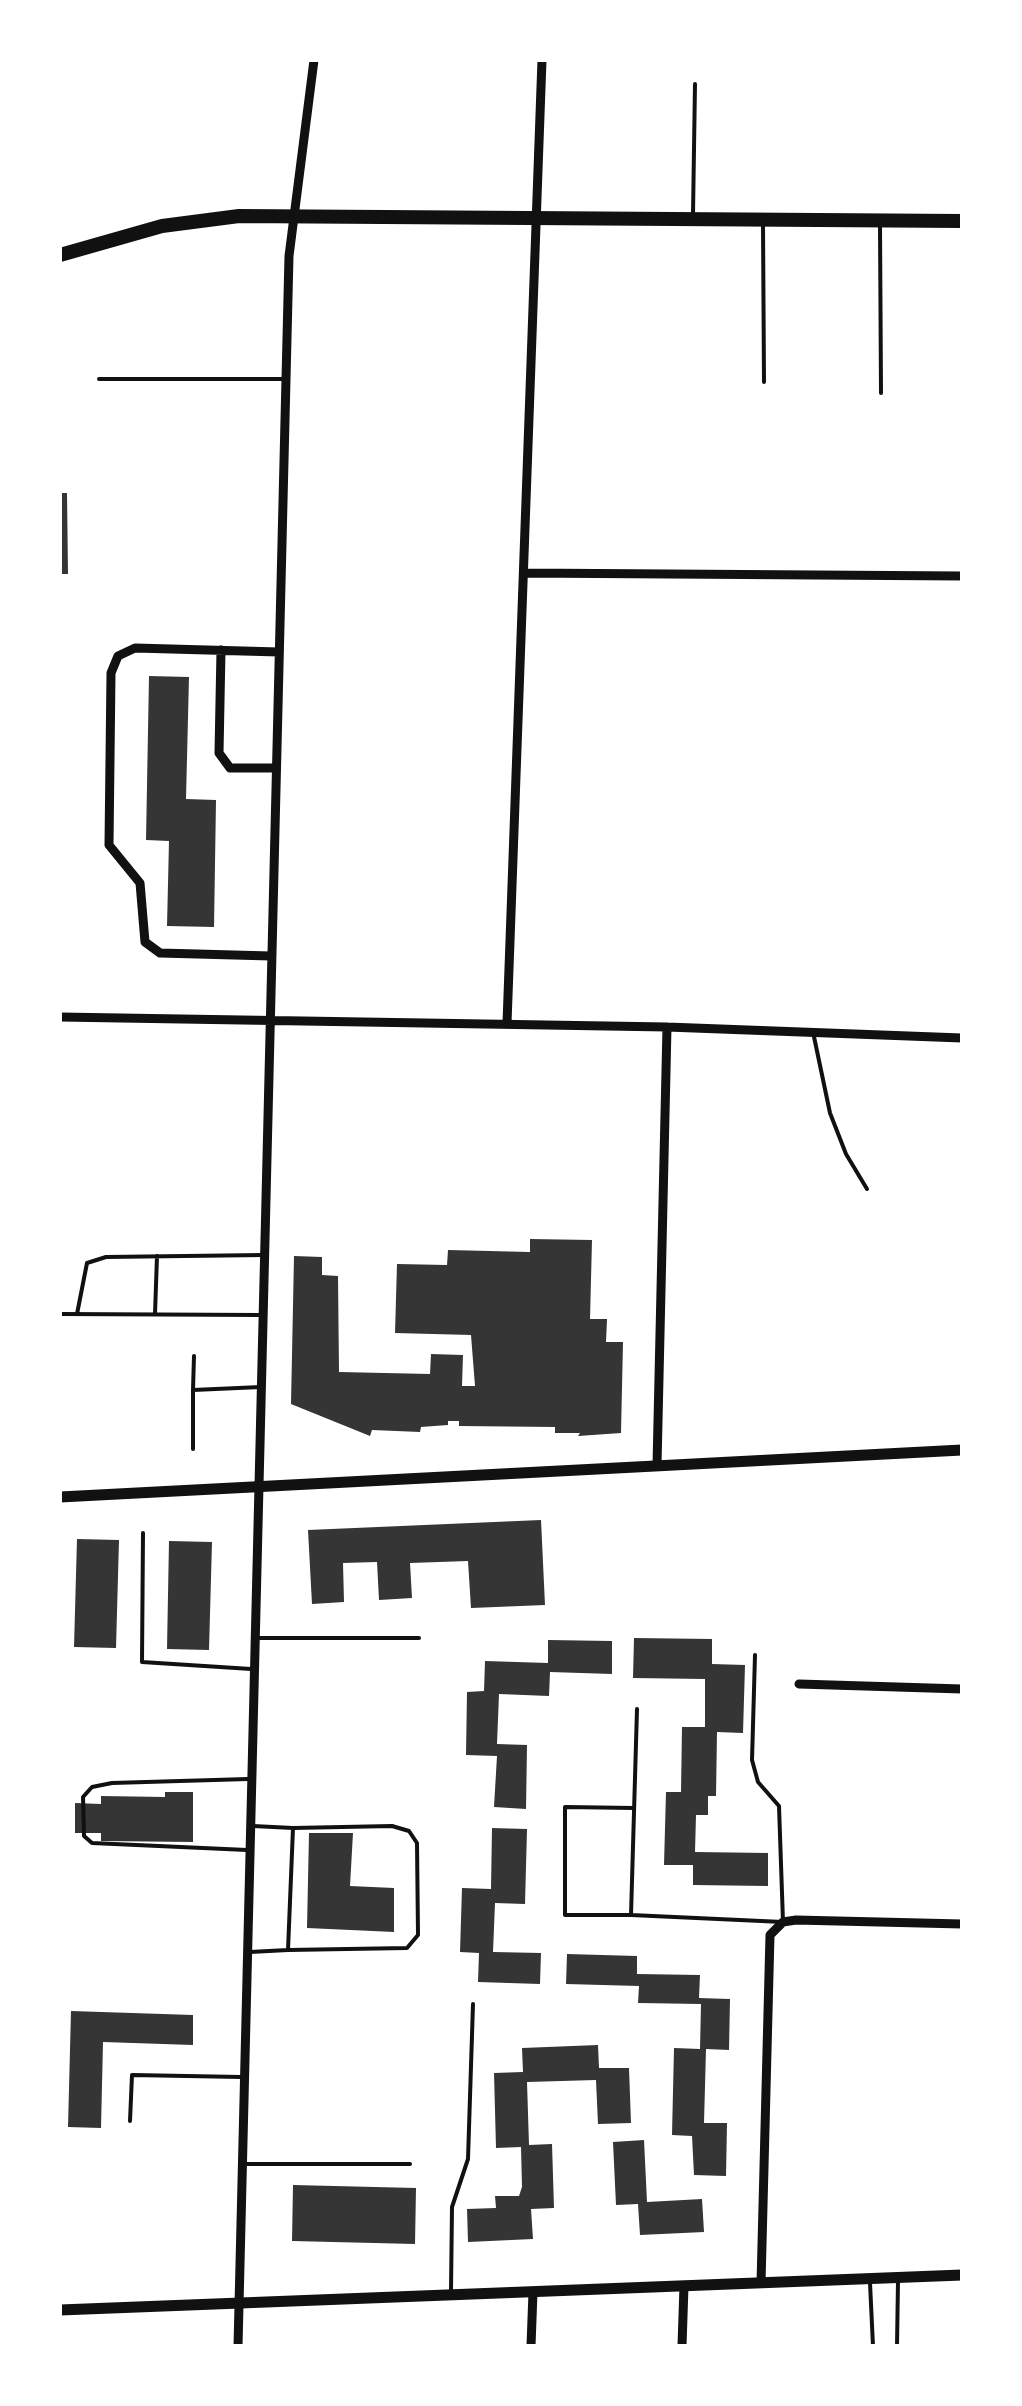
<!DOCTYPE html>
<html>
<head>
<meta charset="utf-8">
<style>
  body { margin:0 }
  #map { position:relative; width:1022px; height:2406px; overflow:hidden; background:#fff; font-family:Rubik,sans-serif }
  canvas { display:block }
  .frame { position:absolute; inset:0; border:62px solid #fff; pointer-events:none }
</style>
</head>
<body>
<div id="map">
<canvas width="1022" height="2406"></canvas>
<div class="frame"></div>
</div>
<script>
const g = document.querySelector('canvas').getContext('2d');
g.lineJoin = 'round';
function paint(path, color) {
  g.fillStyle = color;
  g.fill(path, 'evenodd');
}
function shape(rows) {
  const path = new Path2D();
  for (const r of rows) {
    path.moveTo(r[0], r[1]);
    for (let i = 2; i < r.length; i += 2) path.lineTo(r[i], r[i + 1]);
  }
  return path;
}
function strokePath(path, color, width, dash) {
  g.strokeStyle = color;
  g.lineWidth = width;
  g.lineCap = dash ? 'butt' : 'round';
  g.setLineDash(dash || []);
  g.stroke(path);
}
const building = shape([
  [60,493,67,493,68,574,60,574],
  [149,676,189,677,186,799,216,800,214,927,167,926,169,841,146,840],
  [530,1239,592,1240,590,1319,607,1319,606,1342,623,1342,621,1433,578,1436,580,1433,555,1433,555,1427,459,1426,459,1421,448,1421,448,1425,421,1427,420,1432,372,1430,370,1436,291,1404,294,1256,322,1257,322,1275,338,1276,339,1372,430,1374,431,1354,463,1355,462,1386,475,1386,471,1335,395,1333,397,1264,447,1265,448,1250,530,1252],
  [541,1520,545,1605,471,1608,468,1561,410,1563,412,1598,379,1600,377,1562,343,1563,344,1602,312,1604,308,1530],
  [77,1539,119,1540,116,1648,74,1647],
  [169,1541,212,1542,209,1650,167,1649],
  [634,1638,712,1639,712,1664,745,1665,743,1733,717,1732,716,1796,708,1796,708,1815,696,1815,695,1852,768,1853,768,1886,693,1885,693,1865,664,1865,666,1792,681,1792,682,1727,705,1727,705,1679,633,1678],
  [548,1640,612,1641,612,1674,550,1672,549,1696,499,1694,497,1744,527,1745,526,1809,494,1807,497,1756,466,1755,467,1692,484,1691,485,1661,548,1663],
  [165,1792,193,1792,193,1842,101,1841,101,1833,75,1833,75,1803,101,1804,101,1796,165,1797],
  [492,1828,527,1829,525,1904,495,1903,493,1952,541,1953,540,1984,478,1982,479,1953,460,1952,462,1888,491,1889],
  [309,1833,353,1833,350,1886,394,1888,394,1932,307,1928],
  [567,1954,637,1956,637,1974,700,1975,699,1998,730,1999,729,2050,706,2049,704,2123,727,2123,726,2176,694,2175,692,2136,672,2135,674,2048,700,2049,701,2004,638,2003,639,1986,566,1984],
  [71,2011,193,2015,193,2045,103,2042,101,2128,68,2127],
  [598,2045,599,2068,629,2068,631,2123,598,2124,596,2080,527,2082,529,2145,552,2144,554,2208,531,2209,533,2239,468,2242,467,2209,496,2208,495,2196,519,2196,522,2187,521,2147,496,2148,494,2073,523,2072,522,2048],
  [644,2140,647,2202,702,2199,704,2232,640,2235,638,2204,616,2205,613,2142],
  [293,2185,416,2188,415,2244,292,2241]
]);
const service = shape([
  [693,214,695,84],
  [763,224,764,382],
  [880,225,881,393],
  [99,379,286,379],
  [813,1032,830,1113,846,1154,867,1189],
  [60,1314,260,1315],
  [77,1314,87,1263,106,1257,264,1255],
  [155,1314,157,1256],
  [193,1390,194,1356],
  [193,1449,193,1390,261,1387],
  [143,1533,142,1662,251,1669],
  [256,1638,419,1638],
  [637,1709,631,1915,783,1922,779,1806,758,1782,752,1760,755,1655],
  [247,1850,92,1843,84,1836,83,1797,92,1787,112,1783,248,1779],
  [631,1915,565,1915,565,1807,634,1808],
  [288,1950,407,1948,418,1935,417,1843,409,1831,392,1826,293,1828],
  [250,1952,288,1950,293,1828,253,1826],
  [130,2121,132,2075,241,2077],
  [243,2164,410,2164],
  [870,2283,873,2346],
  [451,2290,452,2207,468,2159,473,2004],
  [897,2346,898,2281]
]);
const minor = shape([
  [524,573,962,576],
  [221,650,219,753,230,768,276,768],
  [271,956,160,953,145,942,140,883,109,845,111,673,118,656,135,648,279,652],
  [60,1017,667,1027,962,1038],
  [507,1023,542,60],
  [657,1465,667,1027],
  [799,1684,962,1689],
  [761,2283,770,1935,783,1922,796,1920,962,1924],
  [238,2346,289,256,314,60],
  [531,2346,533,2292],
  [682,2346,684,2286]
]);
const tertiary = shape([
  [60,1497,962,1450],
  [60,2310,962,2275]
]);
const primary = shape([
  [60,255,162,226,239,216,962,221]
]);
paint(building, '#353535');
strokePath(service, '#111', 4);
strokePath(minor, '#111', 9);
strokePath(tertiary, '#111', 11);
strokePath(primary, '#111', 14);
</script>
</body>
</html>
